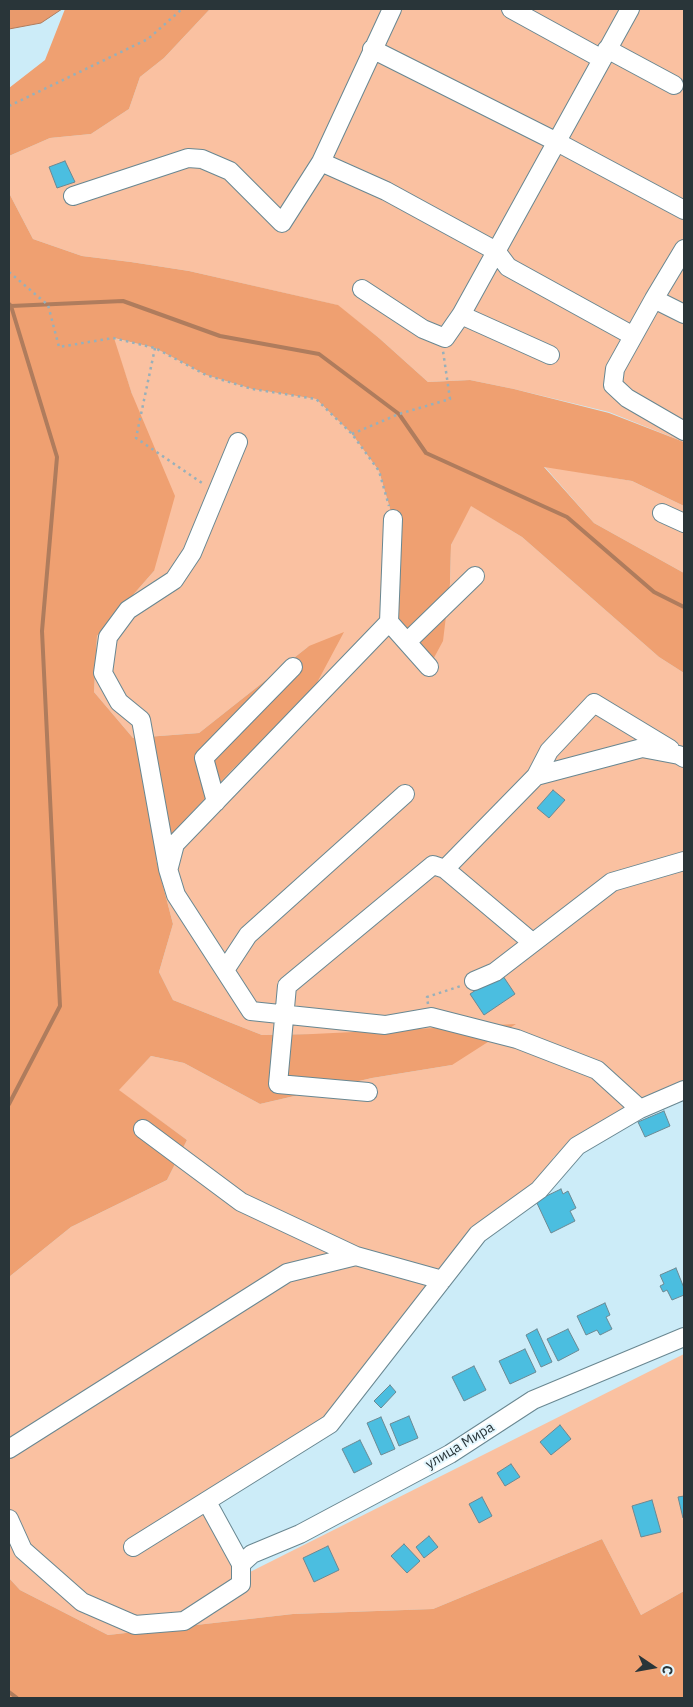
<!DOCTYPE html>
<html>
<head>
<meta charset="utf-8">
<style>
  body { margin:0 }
  #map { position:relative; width:693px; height:1707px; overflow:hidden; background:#ccecf8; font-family:"IBM Plex Sans",sans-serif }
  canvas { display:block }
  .frame { position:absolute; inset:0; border:10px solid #293539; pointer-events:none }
  .north { position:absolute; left:628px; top:1642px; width:50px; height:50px; -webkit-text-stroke:4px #e4f7fe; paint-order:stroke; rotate:102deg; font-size:14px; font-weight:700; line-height:20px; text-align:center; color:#293539 }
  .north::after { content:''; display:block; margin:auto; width:18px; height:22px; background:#293539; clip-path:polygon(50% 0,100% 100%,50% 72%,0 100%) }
</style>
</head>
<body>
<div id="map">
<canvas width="693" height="1707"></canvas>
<div class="frame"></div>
<div class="north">С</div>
</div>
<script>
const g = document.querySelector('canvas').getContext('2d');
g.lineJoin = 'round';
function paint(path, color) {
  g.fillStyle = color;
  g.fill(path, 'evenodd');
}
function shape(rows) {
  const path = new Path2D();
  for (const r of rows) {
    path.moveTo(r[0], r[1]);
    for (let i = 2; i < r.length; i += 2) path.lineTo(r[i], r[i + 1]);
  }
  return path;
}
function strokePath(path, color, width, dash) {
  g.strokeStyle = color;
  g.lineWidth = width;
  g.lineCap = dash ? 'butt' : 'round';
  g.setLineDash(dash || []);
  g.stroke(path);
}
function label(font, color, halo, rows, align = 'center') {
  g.font = font + ' "IBM Plex Sans",sans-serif';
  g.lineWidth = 4;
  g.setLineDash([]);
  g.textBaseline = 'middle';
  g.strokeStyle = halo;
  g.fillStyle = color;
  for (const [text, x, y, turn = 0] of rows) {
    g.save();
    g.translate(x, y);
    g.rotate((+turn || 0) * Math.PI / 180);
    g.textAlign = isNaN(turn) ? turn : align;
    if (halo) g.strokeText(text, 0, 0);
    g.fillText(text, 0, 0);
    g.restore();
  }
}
const green = shape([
  [210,9,684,9,684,442,609,412,514,389,470,380,428,382,379,338,337,305,189,271,131,262,82,256,33,239,9,193,9,156,50,138,91,134,129,109,140,77,164,58],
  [113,338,155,348,206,375,252,389,316,399,352,434,379,471,393,519,450,583,451,545,470,505,522,537,659,657,684,673,684,1083,640,1103,554,1157,538,1185,474,1233,325,1416,201,1500,244,1575,684,1354,684,1591,641,1615,602,1539,433,1609,293,1614,108,1635,20,1590,9,1578,9,1277,71,1227,167,1180,187,1140,118,1090,151,1056,184,1063,260,1104,372,1078,452,1065,313,1034,262,1035,173,1000,159,972,173,924,156,859,181,824,233,769,309,646,199,733,133,738,94,692,97,636,154,571,132,394],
  [544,466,632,481,684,506,684,573,594,523]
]);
const forest = shape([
  [65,9,210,9,164,58,140,77,129,109,91,134,50,138,9,156,9,88,45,60],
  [9,193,33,239,82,256,131,262,189,271,338,305,379,338,428,382,470,380,514,389,609,413,684,442,684,506,632,481,544,467,594,523,684,573,684,673,659,657,522,537,471,506,451,545,450,583,443,641,429,667,389,622,393,519,379,471,352,434,316,399,252,389,206,375,155,348,114,338,132,394,175,496,154,571,97,636,94,692,133,738,199,733,309,646,344,632,312,692,233,769,181,824,156,859,173,924,159,972,173,1000,262,1035,313,1034,516,1024,452,1065,372,1078,260,1104,184,1063,151,1056,119,1090,187,1140,167,1180,71,1227,9,1277],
  [602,1539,641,1615,684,1591,684,1698,9,1698,9,1578,20,1590,108,1635,293,1614,433,1609]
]);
const water = shape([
  [9,9,62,9,41,23,9,29,9,9]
]);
const stream = shape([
  [9,304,11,306,57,457,42,631,60,1006,9,1104],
  [11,306,123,301,220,336,319,354,399,414,426,453,567,517,654,592,684,607],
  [9,1692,17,1698]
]);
const building = shape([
  [65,161,75,182,57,188,49,167,65,161],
  [553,790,565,800,549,818,537,808,553,790],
  [501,973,515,994,484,1015,470,994,501,973],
  [664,1111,670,1126,645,1137,638,1122,664,1111],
  [561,1189,563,1194,568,1191,576,1208,570,1211,575,1221,551,1233,536,1201,561,1189],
  [676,1268,684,1288,684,1295,672,1300,667,1290,663,1292,660,1286,664,1284,660,1275,676,1268],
  [605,1303,610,1315,606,1317,612,1329,600,1335,597,1330,586,1335,577,1316,605,1303],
  [537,1329,552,1362,541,1367,526,1335,537,1329],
  [568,1329,579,1350,558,1361,547,1339,568,1329],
  [525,1349,536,1372,510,1384,499,1361,525,1349],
  [474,1366,486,1390,464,1401,452,1377,474,1366],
  [390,1385,396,1392,381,1408,374,1401,390,1385],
  [409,1416,418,1438,399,1446,390,1424,409,1416],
  [381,1417,395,1449,381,1455,367,1423,381,1417],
  [560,1425,571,1439,551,1455,540,1442,560,1425],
  [360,1440,372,1464,354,1473,342,1449,360,1440],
  [511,1464,520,1477,505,1486,497,1473,511,1464],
  [684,1496,684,1517,683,1518,678,1497,684,1496],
  [482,1497,492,1516,479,1523,469,1504,482,1497],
  [652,1500,661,1532,641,1537,632,1506,652,1500],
  [429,1536,438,1547,424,1558,416,1547,429,1536],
  [404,1544,420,1561,407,1573,391,1556,404,1544],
  [328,1546,339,1570,314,1582,303,1558,328,1546]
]);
const path = shape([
  [9,106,148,39,182,9],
  [9,272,48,305,59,347,113,338,155,348,206,375,252,389,316,399,352,434,379,471,389,506],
  [155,348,136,438,205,485],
  [352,434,399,414,450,399,443,351],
  [428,1004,427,997,461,986]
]);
const minor = shape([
  [511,9,602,59],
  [372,49,557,142,684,210],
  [607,49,674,85],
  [321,162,386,191,496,251,508,267,626,332],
  [73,196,188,158,202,159,230,171,282,223,321,162,392,9],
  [684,249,654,299,615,369,613,385,627,398,684,431],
  [362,289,423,329,445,338,461,315,630,9],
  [654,299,684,314],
  [461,315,550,355],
  [238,442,192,553,174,580,128,610,108,637,103,673,119,702,141,720,168,869,176,895,251,1011,385,1025,431,1017,517,1039,597,1070,640,1109],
  [662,513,684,523],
  [389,622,429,667],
  [407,642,475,576],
  [536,776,549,751,594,703,670,749],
  [216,802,204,758,293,667],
  [169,867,175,844,389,622,393,519],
  [445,869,533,943],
  [225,970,248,935,405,794],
  [474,981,495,972,612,882,684,861],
  [368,1092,278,1084,287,986,433,865,445,869,536,776,642,748,679,755,684,758],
  [143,1129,241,1202,356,1256],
  [9,1449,287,1273,356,1256,442,1280],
  [9,1519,23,1550,82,1602,135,1625,184,1621,241,1584,241,1564,207,1502],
  [133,1547,330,1424,478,1234,539,1190,577,1146,640,1109,684,1090],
  [241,1564,252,1554,300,1534,450,1454,533,1400,684,1337]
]);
const streetNames = [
  ["улица Мира",460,1446,-31]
];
paint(green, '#fac1a1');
paint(forest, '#efa071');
paint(water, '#e99a6c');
strokePath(water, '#af7c5d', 1);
strokePath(stream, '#af7c5d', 4);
paint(building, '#4bbee0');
strokePath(building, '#6b8993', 1);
strokePath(minor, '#698791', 20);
strokePath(path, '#97b0ba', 2.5, [2.5, 4]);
strokePath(minor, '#fff', 18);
label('14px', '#293539', '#e4f7fe', streetNames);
</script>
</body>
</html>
